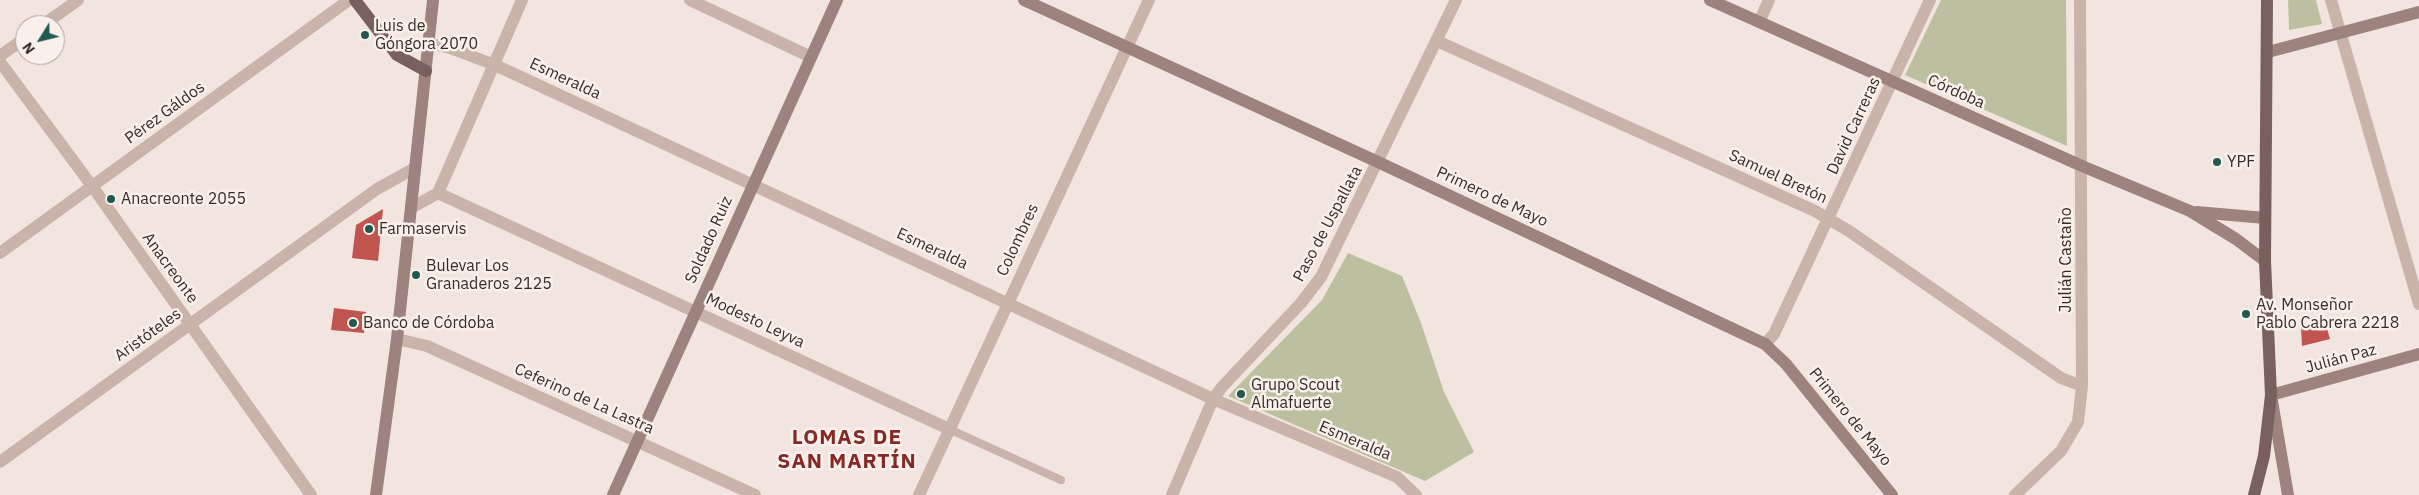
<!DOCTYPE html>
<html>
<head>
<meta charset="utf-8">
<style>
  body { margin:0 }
  #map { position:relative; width:2419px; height:495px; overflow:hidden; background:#f2e5df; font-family:"IBM Plex Sans",sans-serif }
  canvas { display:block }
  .north { position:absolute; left:15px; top:15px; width:50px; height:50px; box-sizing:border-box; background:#f9f0ec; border:1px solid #aca29e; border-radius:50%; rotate:234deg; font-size:14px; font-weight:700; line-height:20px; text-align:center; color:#382c2a }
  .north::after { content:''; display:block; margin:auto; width:18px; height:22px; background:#215850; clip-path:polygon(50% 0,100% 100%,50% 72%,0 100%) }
</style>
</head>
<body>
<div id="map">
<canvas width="2419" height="495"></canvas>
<div class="north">N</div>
</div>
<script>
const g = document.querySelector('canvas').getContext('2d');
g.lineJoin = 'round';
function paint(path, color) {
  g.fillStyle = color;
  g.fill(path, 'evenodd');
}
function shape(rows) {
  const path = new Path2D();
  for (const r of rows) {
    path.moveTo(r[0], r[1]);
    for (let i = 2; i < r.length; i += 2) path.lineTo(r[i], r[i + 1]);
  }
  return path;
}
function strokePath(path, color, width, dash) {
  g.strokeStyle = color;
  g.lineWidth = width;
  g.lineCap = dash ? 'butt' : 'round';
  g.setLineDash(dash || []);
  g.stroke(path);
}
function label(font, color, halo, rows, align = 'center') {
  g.font = font + ' "IBM Plex Sans",sans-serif';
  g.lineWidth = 5;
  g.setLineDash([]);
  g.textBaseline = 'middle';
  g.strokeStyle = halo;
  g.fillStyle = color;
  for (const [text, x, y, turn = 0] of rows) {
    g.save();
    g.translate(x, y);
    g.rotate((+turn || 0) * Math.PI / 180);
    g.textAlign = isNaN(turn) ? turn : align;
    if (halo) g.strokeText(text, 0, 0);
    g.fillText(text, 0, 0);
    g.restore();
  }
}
const green = shape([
  [1941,0,2066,0,2067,146,1905,75],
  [2288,0,2316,0,2322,24,2289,30],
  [1348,253,1402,276,1421,323,1444,392,1474,452,1425,481,1228,396,1322,300]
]);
const building = shape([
  [383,209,378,261,352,258,356,225],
  [334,308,366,312,364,333,331,330],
  [2325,322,2330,339,2302,346,2301,328]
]);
const lane = shape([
  [949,429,1061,480]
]);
const street = shape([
  [690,0,811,57],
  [2331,0,2419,304],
  [1759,22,1769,0],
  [43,25,78,0],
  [1437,41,1815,211,1849,231,2061,378,2082,386],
  [428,43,450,48,495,65,1213,399,1397,477,1416,495],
  [0,56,25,38],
  [0,62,92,186,311,495],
  [438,193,949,429],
  [411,208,438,193,522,0],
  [0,253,349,0],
  [397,339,427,346,755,495],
  [1765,344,1774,334,1930,0],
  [0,462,377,189,415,168],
  [919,495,1149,0],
  [1172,495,1213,399,1222,387,1301,303,1321,277,1456,0],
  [2015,495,2061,451,2078,422,2082,386,2080,0]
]);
const secondary = shape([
  [1024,0,1378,162,1765,344,1786,364,1892,495],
  [1710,0,2082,166,2190,211,2236,239,2265,261],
  [2268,52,2419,12],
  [2197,212,2265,218],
  [376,495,397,339,433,0],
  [613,495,837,0],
  [2288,495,2271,395,2419,354]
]);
const primary = shape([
  [355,0,397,55,426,71],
  [2254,495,2264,456,2271,395,2265,261,2267,0]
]);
const markers = [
  [365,35,5,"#215850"],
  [2217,162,5,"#215850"],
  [111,199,5,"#215850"],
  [369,229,5,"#215850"],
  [416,275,5,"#215850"],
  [2246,314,5,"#215850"],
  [353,323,5,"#215850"],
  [1241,394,5,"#215850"]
];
const poiNames = [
  ["Luis de",375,26],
  ["Góngora 2070",375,44],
  ["YPF",2227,162],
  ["Anacreonte 2055",121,199],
  ["Farmaservis",379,229],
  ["Bulevar Los",426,266],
  ["Granaderos 2125",426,284],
  ["Av. Monseñor",2256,305],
  ["Pablo Cabrera 2218",2256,323],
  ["Banco de Córdoba",363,323],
  ["Grupo Scout",1251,385],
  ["Almafuerte",1251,403]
];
const streetNames = [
  ["Esmeralda",565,79,25],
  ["Córdoba",1956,92,24],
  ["Pérez Gáldos",165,113,-36],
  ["David Carreras",1854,126,-65],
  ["Samuel Bretón",1778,177,25],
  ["Primero de Mayo",1492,197,25],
  ["Paso de Uspallata",1328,224,-62],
  ["Soldado Ruiz",709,240,-66],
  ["Colombres",1018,240,-65],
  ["Esmeralda",932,249,25],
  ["Julián Castaño",2066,260,-90],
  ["Anacreonte",170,268,54],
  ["Modesto Leyva",755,321,25],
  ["Aristóteles",148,335,-36],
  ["Julián Paz",2341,359,-15],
  ["Ceferino de La Lastra",584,399,24],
  ["Primero de Mayo",1850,417,51],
  ["Esmeralda",1355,441,23]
];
const districtNames = [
  ["LOMAS DE",847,438],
  ["SAN MARTÍN",847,462]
];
paint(green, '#bcc0a0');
paint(building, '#c0544f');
strokePath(lane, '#cab3ab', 8);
strokePath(street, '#cab3ab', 12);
strokePath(secondary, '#9d827d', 12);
strokePath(primary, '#79605c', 12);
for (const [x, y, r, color] of markers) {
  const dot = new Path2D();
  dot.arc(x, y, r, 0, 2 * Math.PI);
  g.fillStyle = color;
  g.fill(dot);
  strokePath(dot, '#f9f0ec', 2);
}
label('16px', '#382c2a', '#f9f0ec', poiNames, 'left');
label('16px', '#382c2a', '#f9f0ec', streetNames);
g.letterSpacing = '1px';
label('bold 21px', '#832a27', '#f9f0ec', districtNames);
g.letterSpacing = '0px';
</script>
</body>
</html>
